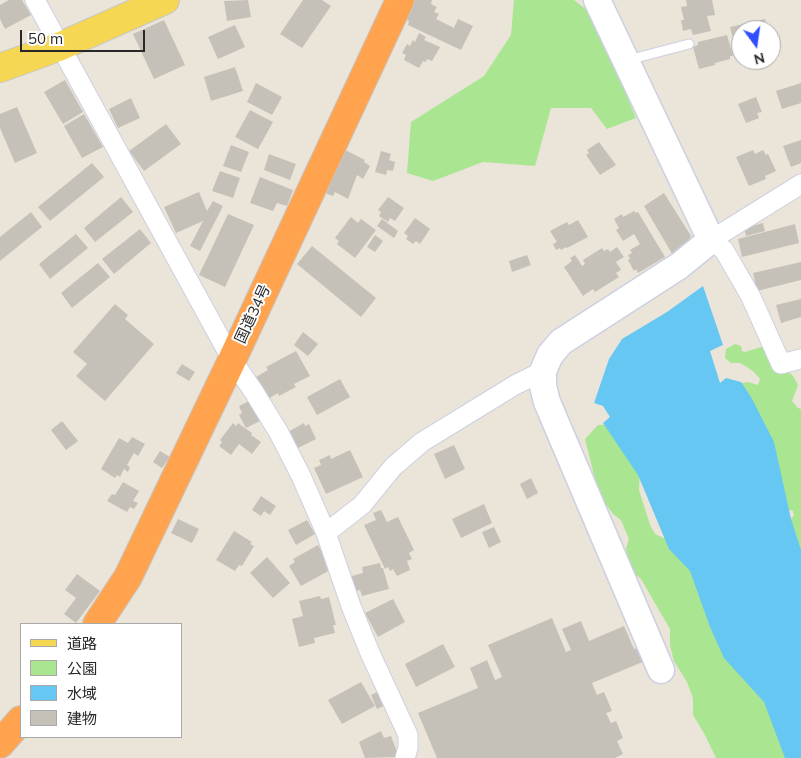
<!DOCTYPE html>
<html>
<head>
<meta charset="utf-8">
<style>
  body { margin:0 }
  #map { position:relative; width:801px; height:758px; overflow:hidden; background:#ebe4d8; font-family:Mulish,"Noto Sans JP",sans-serif }
  canvas { display:block }
  .legend { position:absolute; left:20px; top:623px; width:162px; height:115px; box-sizing:border-box; background:#fff; border:1px solid #a9a9a9; margin:0; padding:6px 9px; list-style:none; font-size:15px; color:#282828 }
  .legend li { display:flex; align-items:center; gap:10px; height:25px }
  .legend b { width:25px; border:1px solid #a9a9a9 }
  .north { position:absolute; left:731px; top:20px; width:50px; height:50px; box-sizing:border-box; background:#fff; border:1px solid #a9a9a9; border-radius:50%; rotate:166deg; font-size:14px; font-weight:700; line-height:20px; text-align:center; color:#282828 }
  .north::after { content:''; display:block; margin:auto; width:18px; height:22px; background:#314eff; clip-path:polygon(50% 0,100% 100%,50% 72%,0 100%) }
  .scale { position:absolute; left:20px; top:30px; width:125px; height:22px; box-sizing:border-box; border:2px solid #282828; border-top:0; padding-left:6px; font-size:15px; line-height:18px; white-space:nowrap; color:#282828; -webkit-text-stroke:4px #fff; paint-order:stroke }
</style>
</head>
<body>
<div id="map">
<canvas width="801" height="758"></canvas>
<ul class="legend">
<li><b style="height:6px;background:#f5d753"></b>道路</li>
<li><b style="height:14px;background:#aae592"></b>公園</li>
<li><b style="height:14px;background:#66c7f3"></b>水域</li>
<li><b style="height:14px;background:#c6c1b8"></b>建物</li>
</ul>
<div class="north">N</div>
<div class="scale">50 m</div>
</div>
<script>
const g = document.querySelector('canvas').getContext('2d');
g.lineJoin = 'round';
function paint(path, color) {
  g.fillStyle = color;
  g.fill(path, 'evenodd');
}
function shape(rows) {
  const path = new Path2D();
  for (const r of rows) {
    path.moveTo(r[0], r[1]);
    for (let i = 2; i < r.length; i += 2) path.lineTo(r[i], r[i + 1]);
  }
  return path;
}
function strokePath(path, color, width, dash) {
  g.strokeStyle = color;
  g.lineWidth = width;
  g.lineCap = dash ? 'butt' : 'round';
  g.setLineDash(dash || []);
  g.stroke(path);
}
function label(font, color, halo, rows, align = 'center') {
  g.font = font + ' Mulish,"Noto Sans JP",sans-serif';
  g.lineWidth = 4;
  g.setLineDash([]);
  g.textBaseline = 'middle';
  g.strokeStyle = halo;
  g.fillStyle = color;
  for (const [text, x, y, turn = 0] of rows) {
    g.save();
    g.translate(x, y);
    g.rotate((+turn || 0) * Math.PI / 180);
    g.textAlign = isNaN(turn) ? turn : align;
    if (halo) g.strokeText(text, 0, 0);
    g.fillText(text, 0, 0);
    g.restore();
  }
}
const green = shape([
  [514,0,574,0,592,14,636,118,607,129,591,108,551,108,535,166,483,162,433,181,407,173,411,122,484,76,511,35],
  [735,344,741,346,742,351,745,352,761,347,769,351,793,376,798,385,792,401,798,408,801,409,801,560,788,520,794,516,793,511,783,508,737,384,748,382,758,385,760,379,754,372,747,367,740,363,731,363,725,358,726,349],
  [613,424,640,468,639,490,650,525,655,534,672,542,739,647,793,758,716,758,705,735,693,715,693,698,687,682,674,661,670,646,670,629,641,579,629,569,626,548,629,539,621,520,613,514,605,503,596,483,585,439,598,425]
]);
const water = shape([
  [703,286,723,345,710,351,720,383,726,378,741,382,751,397,774,442,791,519,801,550,801,758,785,758,764,702,724,658,710,627,690,571,669,549,638,475,603,423,610,417,603,406,594,403,609,359,622,339,667,312]
]);
const building = shape([
  [9,0,22,0,31,15,5,29,0,19,0,5],
  [248,0,251,17,227,21,224,1],
  [303,0,322,0,331,6,302,48,280,34],
  [413,0,432,0,431,4,437,7,434,12,439,14,436,19,454,28,458,19,473,26,461,50,408,25,409,21,406,20],
  [686,0,712,0,715,15,707,16,711,31,693,35,691,29,683,31,681,20,684,20,681,7,687,6],
  [765,19,768,30,741,30,741,50,736,51,730,27],
  [164,20,185,65,154,79,133,34],
  [235,25,245,47,218,59,208,37],
  [419,33,426,37,424,40,440,47,432,61,427,59,426,62,423,61,419,68,404,60,406,55,402,53,407,44,410,46,413,40,415,42],
  [727,35,733,56,730,56,730,59,715,63,715,65,699,69,693,47,698,45,698,42],
  [235,67,243,91,211,101,204,77],
  [65,80,83,112,63,124,44,92],
  [256,83,282,97,272,115,247,102],
  [801,83,801,103,782,109,776,91],
  [756,97,762,112,757,113,759,118,746,123,738,104],
  [131,98,140,118,118,128,109,109],
  [17,107,37,153,15,163,0,128,0,114],
  [250,110,273,122,258,149,235,137],
  [84,114,103,147,82,158,64,126],
  [166,124,181,144,144,171,129,151],
  [801,140,801,163,791,167,783,146],
  [599,142,616,165,600,175,586,155,589,153,587,150],
  [231,145,249,152,241,172,223,166],
  [345,150,365,160,364,162,370,166,363,179,357,175,348,199,335,192,333,196,325,193,328,187,326,186],
  [753,150,755,154,763,150,766,155,768,154,776,171,765,176,766,179,749,186,736,157],
  [381,151,391,154,389,160,395,162,393,171,387,170,386,175,375,172],
  [269,154,296,164,290,180,264,170],
  [92,163,104,177,50,221,38,207],
  [220,171,240,178,233,198,212,191],
  [260,177,293,190,287,206,277,203,273,211,250,203],
  [199,192,207,211,213,201,223,206,200,251,190,246,203,221,176,233,164,207],
  [664,193,691,236,686,245,674,257,644,206],
  [121,197,133,212,95,242,84,228],
  [388,197,404,208,395,221,390,218,388,222,379,216,381,212,378,210],
  [634,211,636,213,638,212,665,257,638,273,636,269,634,271,628,260,630,259,628,255,632,253,630,250,640,244,634,234,623,241,616,230,619,228,614,219,622,214,623,217],
  [31,212,42,227,0,261,0,237],
  [228,214,254,225,225,287,199,275],
  [351,217,358,223,361,219,376,230,355,258,337,244,339,241,335,238],
  [415,218,430,229,420,244,416,241,413,244,406,239,408,236,404,233],
  [382,219,398,231,394,238,377,226],
  [578,220,588,237,567,248,566,247,561,250,560,248,556,250,553,244,557,242,550,231,567,222,569,225],
  [763,223,765,231,746,236,744,228],
  [795,224,799,243,742,257,738,239],
  [140,229,151,243,114,274,102,259],
  [76,234,88,248,50,279,39,264],
  [375,235,383,241,375,252,367,247],
  [312,246,376,298,361,317,297,264],
  [617,247,624,257,616,262,621,270,616,273,619,277,595,292,593,289,583,296,564,267,572,261,570,258,575,255,582,266,585,264,583,260,602,248,604,251,608,249,610,252],
  [527,255,531,265,512,272,509,261],
  [801,262,801,280,757,291,753,273],
  [98,263,110,277,72,308,61,293],
  [801,299,801,317,781,323,776,305],
  [115,304,128,315,125,319,154,344,105,401,76,376,87,364,73,352],
  [303,332,318,344,308,356,294,345],
  [296,351,310,376,294,384,296,387,279,396,278,393,268,399,256,377,268,370,266,367],
  [182,364,195,372,189,381,176,373],
  [340,379,350,397,317,415,307,397],
  [249,401,251,407,254,405,262,420,246,428,239,415,242,413,239,406],
  [62,421,78,441,66,450,51,430],
  [233,423,236,426,238,423,252,433,251,435,261,442,252,454,239,444,231,455,219,446,222,442,220,440],
  [304,423,305,426,309,424,316,439,294,450,286,433],
  [132,437,145,444,138,456,134,453,127,465,130,467,128,472,124,469,120,477,117,475,115,478,101,469,119,438,128,443],
  [454,445,465,469,445,479,434,454],
  [350,450,363,477,326,494,314,468,321,465,319,460,330,455,331,459],
  [160,451,170,457,162,468,153,462],
  [531,478,538,493,527,499,520,484],
  [123,482,139,491,133,501,138,503,134,509,130,507,127,512,107,501,112,494,115,495],
  [261,496,276,506,270,515,264,511,261,516,252,510],
  [484,504,492,523,461,538,452,519],
  [381,510,387,522,398,517,414,550,409,553,412,559,407,561,410,570,397,576,393,569,390,571,388,567,385,569,364,525,376,520,373,513],
  [178,519,199,529,192,543,171,533],
  [307,520,315,534,296,545,288,530],
  [494,527,501,542,489,548,482,532],
  [234,531,252,542,250,544,254,546,242,566,239,565,235,571,216,560],
  [318,545,332,569,301,586,289,566,295,562,293,559],
  [267,557,290,583,273,598,250,573],
  [380,563,381,568,383,568,389,589,362,596,360,590,353,592,348,577,363,573,362,567],
  [77,574,100,591,76,623,64,614,76,598,65,590],
  [320,596,321,599,329,597,336,625,333,625,335,633,314,638,315,643,299,647,292,619,303,616,299,601],
  [393,599,405,622,378,637,365,613],
  [552,618,566,652,571,650,562,629,581,621,589,641,624,626,634,649,639,647,645,661,592,683,597,695,604,692,612,711,606,713,611,723,616,721,623,738,617,741,623,754,615,758,437,758,418,713,478,688,470,668,487,660,495,680,502,677,488,645],
  [443,644,455,667,416,687,405,664],
  [361,682,375,706,342,724,328,700],
  [382,690,388,704,377,709,371,695],
  [381,731,384,738,391,736,399,757,365,758,359,742]
]);
const lane = shape([
  [628,60,689,44]
]);
const street = shape([
  [35,0,232,360,254,392,279,433,301,476,326,533,362,505,393,467,422,442,515,385,543,371],
  [801,184,711,240,724,250,751,297,781,364,801,359],
  [326,533,351,606,370,653,408,735,408,748,405,758]
]);
const secondary = shape([
  [597,0,711,240,679,266,561,342,550,355,543,371,543,386,547,402,661,670]
]);
const primary = shape([
  [0,68,61,46,165,0]
]);
const highway = shape([
  [97,624,128,577,232,360,400,0],
  [0,744,21,720]
]);
const streetNames = [
  ["国道34号",253,314,-65]
];
paint(green, '#aae592');
paint(water, '#66c7f3');
paint(building, '#c6c1b8');
strokePath(lane, '#cdd0e2', 11);
strokePath(street, '#cdd0e2', 21);
strokePath(secondary, '#cdd0e2', 29);
strokePath(primary, '#c7c7c7', 30);
strokePath(highway, '#c7c7c7', 30);
strokePath(lane, '#fff', 9);
strokePath(street, '#fff', 19);
strokePath(secondary, '#fff', 26);
strokePath(primary, '#f5d753', 28);
strokePath(highway, '#ffa34f', 28);
label('15px', '#282828', '#fff', streetNames);
</script>
</body>
</html>
